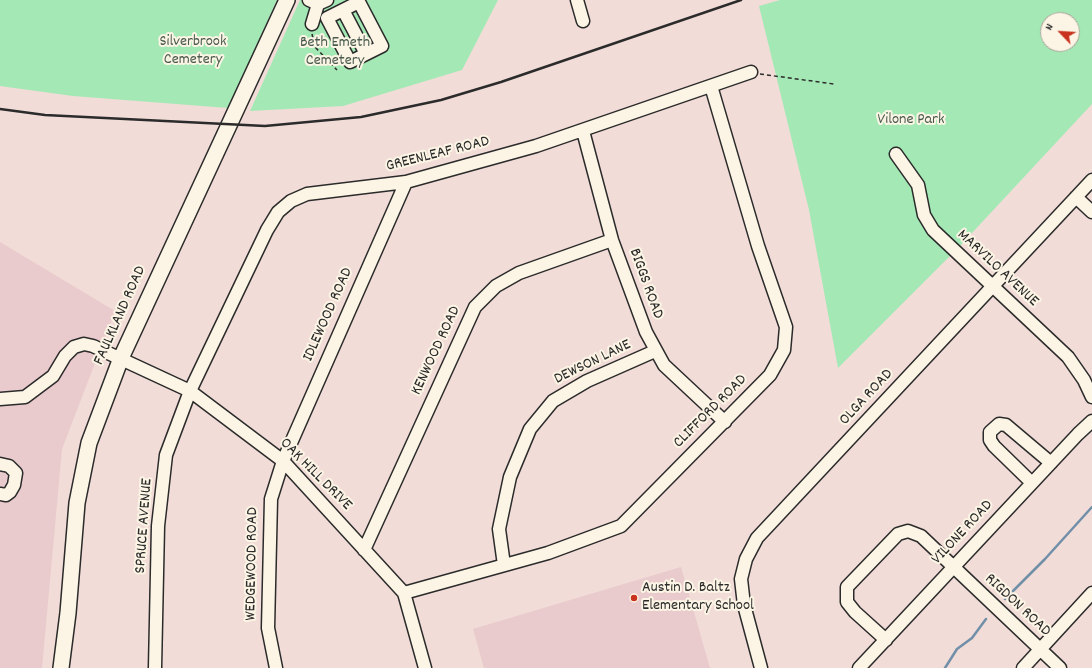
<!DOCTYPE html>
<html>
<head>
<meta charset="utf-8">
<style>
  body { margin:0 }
  #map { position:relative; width:1092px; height:668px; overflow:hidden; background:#f1dcd7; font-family:Dekko,sans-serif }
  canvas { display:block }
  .north { position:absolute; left:1040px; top:12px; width:40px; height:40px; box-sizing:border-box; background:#fcf5e5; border:1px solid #a8a49b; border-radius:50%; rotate:295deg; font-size:11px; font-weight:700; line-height:16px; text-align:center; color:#2b2b2b }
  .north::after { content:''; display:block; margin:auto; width:14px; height:18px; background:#c8321e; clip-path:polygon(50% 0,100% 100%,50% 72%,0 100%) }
</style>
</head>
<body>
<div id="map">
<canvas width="1092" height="668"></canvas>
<div class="north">N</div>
</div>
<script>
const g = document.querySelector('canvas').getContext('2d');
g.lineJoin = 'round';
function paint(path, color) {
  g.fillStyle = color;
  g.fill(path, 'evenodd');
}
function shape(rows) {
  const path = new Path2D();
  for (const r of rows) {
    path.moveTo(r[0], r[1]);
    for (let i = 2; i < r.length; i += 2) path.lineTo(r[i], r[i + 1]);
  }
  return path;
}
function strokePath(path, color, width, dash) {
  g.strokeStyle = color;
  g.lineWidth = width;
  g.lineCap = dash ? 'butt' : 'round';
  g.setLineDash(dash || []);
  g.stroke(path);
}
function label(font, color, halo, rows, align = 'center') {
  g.font = font + ' Dekko,sans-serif';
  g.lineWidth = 4;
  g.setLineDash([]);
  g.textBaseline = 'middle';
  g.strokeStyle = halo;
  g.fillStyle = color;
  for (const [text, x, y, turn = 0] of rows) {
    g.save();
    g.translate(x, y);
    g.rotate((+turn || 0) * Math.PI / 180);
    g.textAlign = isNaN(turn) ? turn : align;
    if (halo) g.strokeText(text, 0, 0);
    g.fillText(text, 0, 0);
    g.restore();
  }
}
const built = shape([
  [0,242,115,311,62,449,42,668,0,668],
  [681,567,710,668,484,668,473,629]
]);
const green = shape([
  [0,0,277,0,228,108,73,96,0,86],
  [300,0,498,0,462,70,343,106,250,111],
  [780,0,1092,0,1092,104,958,248,838,368,809,210,759,6],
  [1048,20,1072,20,1072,44,1048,44]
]);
const stream = shape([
  [1005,599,1045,559,1092,507],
  [945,668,957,649,972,638,986,619]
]);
const path = shape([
  [312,34,315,47,337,70],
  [760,74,834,84]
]);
const minor = shape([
  [309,0,318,4,327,0],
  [577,0,583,21],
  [359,2,382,46,350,62,327,18,359,2],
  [343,10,366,54],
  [312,24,318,4],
  [583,131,612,240,646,332,664,365,725,422],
  [896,154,918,185,924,215,933,230,1068,357,1084,380,1092,397],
  [1076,197,1092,212],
  [0,399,25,397,53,376,65,356,74,347,84,344,93,346,190,391,283,461,404,593,425,668],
  [0,464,9,466,16,473,14,485,10,492,6,495,0,494],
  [1032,483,994,446,990,440,990,432,999,424,1006,425,1051,463],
  [364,550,475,307,496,286,519,273,612,240],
  [504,565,499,529,510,477,530,429,553,401,587,381,655,351],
  [404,593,548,553,621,526,770,375,784,350,786,327,758,246,711,86],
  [886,640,855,612,847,602,847,587,898,534,908,531,921,536,1060,668],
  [155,668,158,526,166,455,190,391,267,230,278,212,291,201,307,194,406,182,536,146,751,72],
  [276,668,268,628,271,499,283,461,406,182],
  [761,668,744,605,741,579,746,559,757,538,1092,180],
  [859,668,1078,434,1092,421],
  [1023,668,1092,593]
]);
const major = shape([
  [61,668,68,613,77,503,89,443,121,358,287,0]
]);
const rail = shape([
  [0,109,45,115,265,126,361,117,441,100,501,82,741,0]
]);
const markers = [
  [634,598,4,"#c8321e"]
];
const parkNames = [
  ["Silverbrook",193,43],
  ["Cemetery",193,61],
  ["Beth Emeth",335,44],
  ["Cemetery",335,62],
  ["Vilone Park",911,121]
];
const streetNames = [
  ["GREENLEAF ROAD",438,155,-14],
  ["MARVILO AVENUE",997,269,43],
  ["BIGGS ROAD",645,284,70],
  ["IDLEWOOD ROAD",329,315,-66],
  ["FAULKLAND ROAD",121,316,-66],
  ["KENWOOD ROAD",437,351,-65],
  ["DEWSON LANE",593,363,-26],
  ["OLGA ROAD",867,398,-47],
  ["CLIFFORD ROAD",711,412,-45],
  ["OAK HILL DRIVE",315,475,45],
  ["SPRUCE AVENUE",145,526,-86],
  ["VILONE ROAD",963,533,-47],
  ["WEDGEWOOD ROAD",253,564,-89],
  ["RIGDON ROAD",1017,606,43]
];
const poiNames = [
  ["Austin D. Baltz",642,589],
  ["Elementary School",642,607]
];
paint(built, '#e9cacd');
paint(green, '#a4e9b5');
strokePath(stream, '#718fa8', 2.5);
strokePath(minor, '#2b2b2b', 15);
strokePath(major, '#2b2b2b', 18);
strokePath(path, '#2b2b2b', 1.5, [4, 3]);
strokePath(minor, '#fcf5e5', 12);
strokePath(major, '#fcf5e5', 15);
strokePath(rail, '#2b2b2b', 2.5);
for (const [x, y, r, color] of markers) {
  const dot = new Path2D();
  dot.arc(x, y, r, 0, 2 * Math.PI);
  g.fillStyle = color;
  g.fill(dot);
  strokePath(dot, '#fcf5e5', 1.5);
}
label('16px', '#495a4e', '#fcf5e5', parkNames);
label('16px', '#2b2b2b', '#fcf5e5', streetNames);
label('16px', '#2b2b2b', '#fcf5e5', poiNames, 'left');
</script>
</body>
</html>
